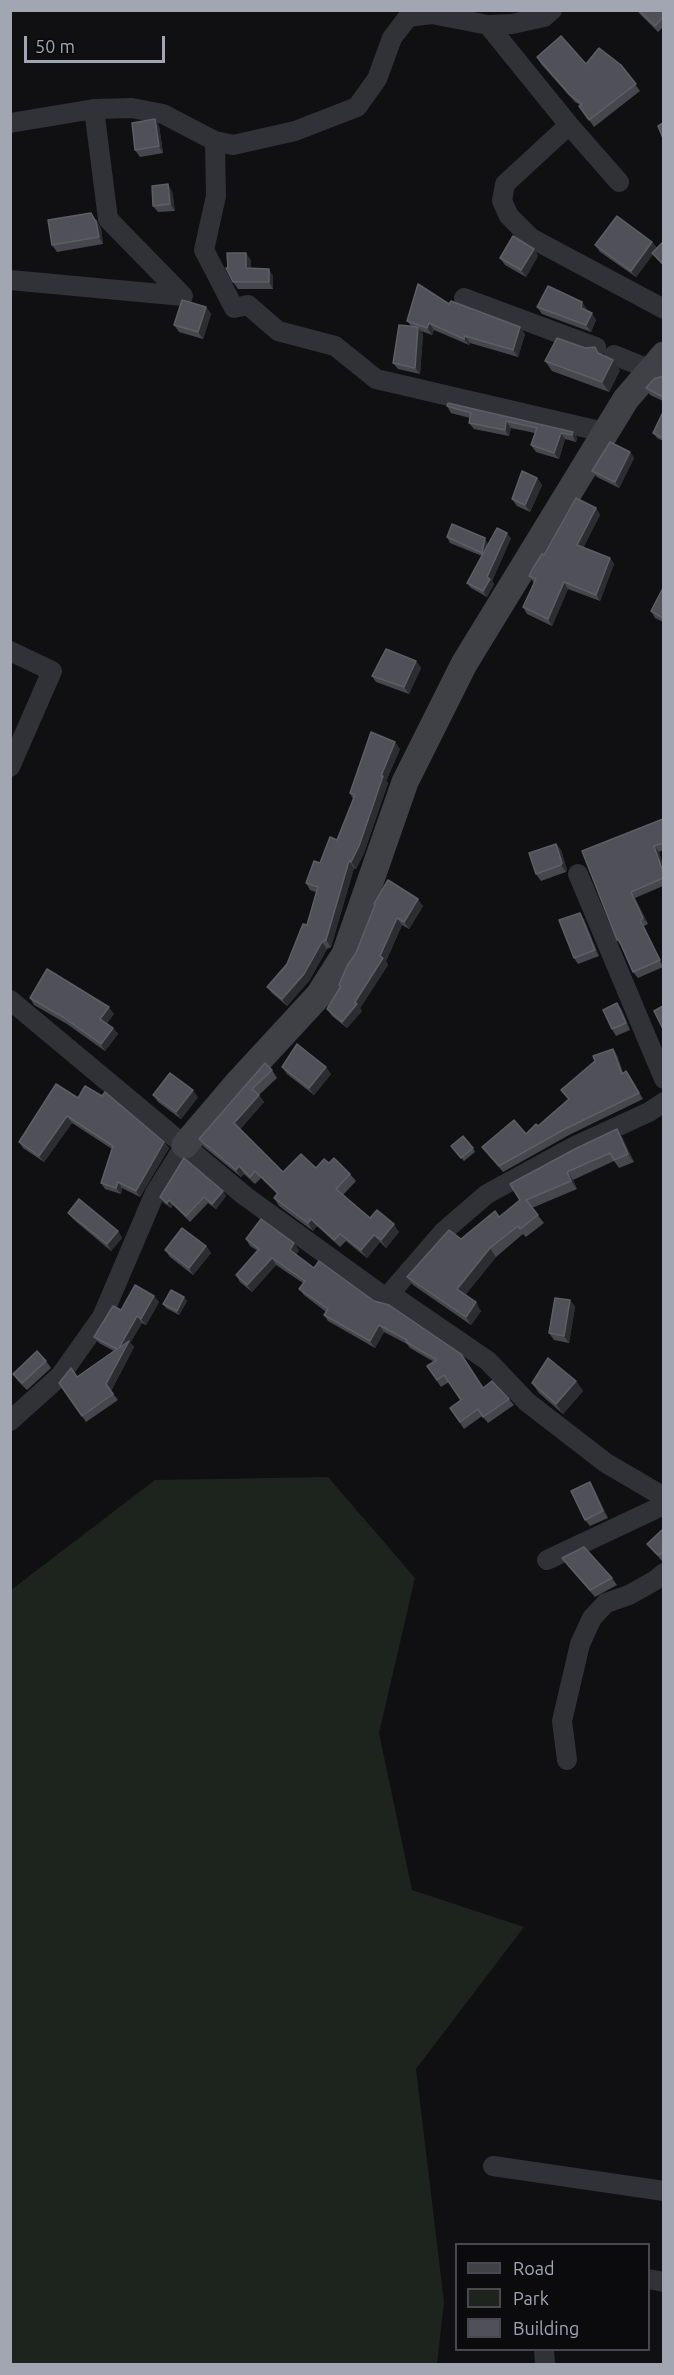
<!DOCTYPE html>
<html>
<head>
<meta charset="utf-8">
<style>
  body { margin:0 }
  #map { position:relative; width:674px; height:2375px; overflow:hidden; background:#101012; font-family:Ubuntu,sans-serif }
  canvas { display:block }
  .frame { position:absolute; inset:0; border:12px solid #a2a6b2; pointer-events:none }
  .legend { position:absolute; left:455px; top:2243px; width:195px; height:108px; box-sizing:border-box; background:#0b0b0d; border:2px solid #47494f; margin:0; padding:8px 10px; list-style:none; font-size:18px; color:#a2a6b2 }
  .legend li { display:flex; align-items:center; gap:12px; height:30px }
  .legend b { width:30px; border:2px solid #47494f }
  .scale { position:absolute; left:24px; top:36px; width:141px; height:27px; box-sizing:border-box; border:3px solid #a2a6b2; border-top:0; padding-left:8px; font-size:18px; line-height:21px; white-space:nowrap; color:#a2a6b2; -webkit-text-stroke:4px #0b0b0d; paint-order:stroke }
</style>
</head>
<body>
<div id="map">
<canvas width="674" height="2375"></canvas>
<div class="frame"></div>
<ul class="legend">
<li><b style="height:8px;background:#3f4147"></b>Road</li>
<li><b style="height:16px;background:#1d241e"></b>Park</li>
<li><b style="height:16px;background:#505158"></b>Building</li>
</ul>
<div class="scale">50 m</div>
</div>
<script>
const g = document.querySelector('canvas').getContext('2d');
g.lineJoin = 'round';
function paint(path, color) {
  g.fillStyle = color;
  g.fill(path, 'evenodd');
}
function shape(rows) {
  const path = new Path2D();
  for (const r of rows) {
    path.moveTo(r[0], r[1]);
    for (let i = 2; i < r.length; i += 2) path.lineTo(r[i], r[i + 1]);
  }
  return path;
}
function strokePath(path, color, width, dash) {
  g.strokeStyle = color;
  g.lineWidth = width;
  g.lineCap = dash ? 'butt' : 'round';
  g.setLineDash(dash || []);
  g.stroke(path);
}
const green = shape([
  [328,1477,415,1578,379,1733,412,1890,524,1927,416,2069,444,2302,437,2364,11,2364,11,1590,155,1480]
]);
const street = shape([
  [488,25,569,125,619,182],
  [10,123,94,109,132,108,163,114,215,141,233,145,295,131,357,107,377,79,392,38,408,17,432,14,488,25,512,24,544,17,552,10],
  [569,125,505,184,502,201,509,216,531,238,664,309],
  [215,141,216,196,204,250,234,308,248,305,278,331,335,346,376,379,604,432],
  [10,280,183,296,108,219,94,109],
  [464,298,596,347],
  [614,355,661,374],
  [10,651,52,671,10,767],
  [578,874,664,1079],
  [10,1000,245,1196,386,1298,399,1300,488,1361,527,1402,606,1463,664,1497],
  [386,1298,444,1231,487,1194,575,1146,649,1112,664,1102],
  [10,1421,60,1376,102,1317,155,1193,185,1145],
  [547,1560,664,1505],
  [567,1760,562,1721,580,1644,592,1618,606,1603,629,1595,654,1581,664,1573],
  [493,2166,664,2191],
  [648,2279,664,2282],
  [544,2350,545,2364]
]);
const secondary = shape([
  [185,1145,236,1085,319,995,345,954,405,782,464,664,626,399,664,355]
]);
const wall = shape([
  [636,10,663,10,663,27,658,32],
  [537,57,586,64,621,65,640,91,594,127,579,106,580,105,575,102,541,64],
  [159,126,163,153,140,157,135,150],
  [172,191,175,211,158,212,153,206],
  [96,219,101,229,103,244,57,252,52,245],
  [652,242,657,248,663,242,663,266,653,254,636,277,600,252,595,245],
  [534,249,538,256,526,277,505,265,500,258],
  [251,260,251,269,273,276,273,289,238,289,233,282,228,268],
  [449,304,525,334,518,357,470,343,469,345,434,330,432,335,421,331,423,334,420,374,398,369,393,363,411,326,407,321],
  [206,307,211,314,203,339,179,332,174,325],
  [537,307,587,309,587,311,596,320,591,332,542,314],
  [545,361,620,370,609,392,552,371],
  [663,376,663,401,650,395,646,388],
  [447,406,573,432,577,438,576,442,565,439,559,459,536,452,531,445,535,433,511,428,509,436,474,429,469,423,470,418,451,413],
  [663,412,663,441,657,438,653,433],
  [630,452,634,458,619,488,597,477,592,471],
  [537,478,542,485,530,512,517,506,512,499],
  [596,508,600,515,583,548,610,558,614,564,600,601,568,589,552,626,527,614,523,607,534,583,529,576,544,555],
  [447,537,488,544,511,538,492,581,494,584,487,597,471,588,467,583,482,556,450,543],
  [663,588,663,622,655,618,651,611],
  [416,661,421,668,409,694,376,682,372,676],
  [400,749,386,781,388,783,364,853,356,869,354,868,331,947,327,949,309,981,287,1006,272,993,267,987,287,964,307,925,316,892,310,890,306,883,337,840,353,799,350,793],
  [663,819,663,850,659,852,663,866,663,886,635,898,648,924,644,926,663,967,638,978,633,972,622,946,622,947,617,940,582,851],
  [556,844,561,850,567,870,566,872,541,881,536,874],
  [374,904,423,906,409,929,402,925,386,961,388,965,360,1008,362,1011,347,1028,332,1016,327,1009,340,987,339,985,356,953,375,906],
  [584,919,599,956,578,964,574,958],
  [30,998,114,1014,107,1023,113,1028,118,1034,105,1051,67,1024,34,1005],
  [617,1003,622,1010,630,1030,616,1036,612,1029],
  [613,1049,617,1055,623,1073,626,1071,643,1099,569,1135,503,1172,482,1147,526,1134,538,1126,569,1100,561,1090],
  [282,1067,331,1074,314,1095,287,1074],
  [272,1070,277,1078,259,1095,264,1102,240,1129,283,1172,316,1168,329,1163,350,1174,356,1181,343,1195,370,1218,399,1232,386,1248,380,1242,367,1258,346,1241,340,1247,317,1226,313,1231,279,1206,274,1198,277,1194,261,1178,255,1184,244,1174,241,1177,204,1147,199,1139],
  [153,1095,198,1097,181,1119,158,1102],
  [78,1098,164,1142,169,1148,140,1197,122,1188,121,1194,105,1189,101,1183,112,1149,72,1123,44,1162,23,1148,19,1142],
  [622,1137,634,1162,619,1168,614,1161,573,1180,577,1189,532,1208,544,1223,526,1237,523,1234,496,1257,465,1295,481,1311,471,1325,413,1285,407,1277,461,1239,499,1217],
  [473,1148,475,1152,464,1161,454,1150],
  [223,1191,226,1196,216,1209,208,1203,190,1222,173,1205,171,1208,164,1203,160,1197],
  [68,1213,118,1231,122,1238,111,1251,73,1219],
  [246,1239,299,1250,296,1255,483,1388,509,1399,514,1405,488,1423,482,1416,464,1429,450,1408,461,1400,449,1382,441,1387,427,1366,434,1362,410,1348,407,1344,384,1332,375,1348,328,1321,324,1315,326,1312,304,1295,299,1289,303,1283,276,1265,252,1292,240,1282,236,1275,258,1251,250,1246],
  [206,1246,211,1253,193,1275,170,1257,165,1250],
  [154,1296,159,1302,146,1325,142,1323,130,1343,134,1347,111,1391,118,1400,86,1422,59,1383,77,1377,114,1351,99,1343,94,1337,121,1310],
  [184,1297,187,1301,179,1315,166,1308,163,1304],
  [570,1300,575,1307,569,1343,554,1340,549,1333],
  [46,1361,51,1368,27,1390,18,1381,13,1374],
  [576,1381,583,1391,563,1414,539,1393,532,1383],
  [594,1489,608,1518,590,1526,585,1520],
  [663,1529,663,1561,662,1561,652,1550,647,1544],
  [562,1558,612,1578,617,1585,595,1597,567,1565]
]);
const shadedWall = shape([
  [155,119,159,126,163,153,159,146],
  [168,184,172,191,175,211,170,204],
  [91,213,101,229,103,244,99,237],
  [652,242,657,249,636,277,631,271],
  [534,249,538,256,526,277,521,270],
  [246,253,251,260,251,275,246,268],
  [269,269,273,276,273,289,269,282],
  [582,302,587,309,586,315,581,308],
  [206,307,211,314,203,339,198,332],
  [592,313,596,320,591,332,586,325],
  [429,323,434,330,432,335,427,328],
  [418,327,423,334,420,374,415,368],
  [520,327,525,334,518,357,513,350],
  [465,336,470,343,469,345,464,339],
  [613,360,620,370,609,392,602,382],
  [506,421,511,428,509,436,505,430],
  [573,432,577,438,576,442,572,435],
  [561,433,565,439,559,459,554,453],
  [630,452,634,458,619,488,615,482],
  [537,478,542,485,530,512,525,505],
  [596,508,600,515,581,552,577,545],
  [507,533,511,538,492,581,494,584,487,597,483,591,487,577],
  [485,538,488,544,486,558,482,553],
  [610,558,614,564,600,601,596,595],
  [564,582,568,589,552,626,548,619],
  [416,661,421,668,409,694,404,687],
  [395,742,400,749,386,781,388,783,364,853,356,869,351,862,381,776],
  [556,844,561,850,567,870,566,872,561,865],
  [654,846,659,852,663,866,663,872],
  [349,861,354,868,331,947,326,940],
  [631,892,635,898,648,924,643,918],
  [418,899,423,906,409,929,404,922],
  [580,913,584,919,599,956,595,950],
  [397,918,402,925,386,961,388,965,360,1008,362,1011,347,1028,342,1022,380,956],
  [640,920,644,926,663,965,660,960],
  [322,942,327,949,309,981,287,1006,282,999],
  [617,1003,622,1010,630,1030,626,1023],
  [109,1007,114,1014,105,1025,100,1019],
  [113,1028,118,1034,105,1051,101,1044],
  [613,1049,617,1055,626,1080,622,1074],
  [326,1067,331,1074,314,1095,309,1088],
  [193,1090,198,1097,181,1119,176,1112],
  [259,1095,264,1102,239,1131,234,1123],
  [67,1116,72,1123,44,1162,39,1156],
  [617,1129,622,1137,634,1162,628,1154],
  [164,1142,169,1148,140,1197,136,1191],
  [239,1166,244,1174,241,1177,236,1170],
  [567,1172,573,1180,577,1189,571,1181],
  [118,1182,122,1188,121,1194,116,1188],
  [223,1191,226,1196,216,1209,212,1204],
  [169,1200,173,1205,171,1208,167,1203],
  [311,1219,317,1226,313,1231,308,1223],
  [394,1224,399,1232,386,1248,381,1240],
  [118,1231,122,1238,111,1251,107,1244],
  [374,1235,380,1242,367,1258,361,1250],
  [294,1243,299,1250,294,1257,290,1250],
  [206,1246,211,1253,193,1275,189,1268],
  [490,1248,496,1257,463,1298,457,1289],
  [272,1258,276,1265,252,1292,247,1285],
  [154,1296,159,1302,146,1325,141,1319],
  [184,1297,187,1301,179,1315,177,1311],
  [570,1300,575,1307,569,1343,564,1336],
  [476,1302,481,1311,471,1325,466,1317],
  [137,1316,142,1323,130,1343,134,1347,111,1391,106,1384,119,1348],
  [379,1325,384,1332,375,1348,370,1341],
  [576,1381,583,1391,563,1414,556,1404],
  [590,1482,594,1489,608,1518,603,1511]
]);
const building = shape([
  [638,10,662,10,661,11,663,13,663,17,655,26,638,10],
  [561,36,586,64,599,48,621,65,636,84,589,120,579,106,582,104,570,95,537,57,561,36],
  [155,119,159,146,135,150,132,123,155,119],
  [663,123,663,138,658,126,663,123],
  [168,184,170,204,153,206,152,186,168,184],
  [91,213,96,222,99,237,52,245,48,220,91,213],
  [617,216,652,242,631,271,595,245,617,216],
  [513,236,534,249,521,270,500,258,513,236],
  [663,242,663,264,652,253,663,242],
  [227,253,246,253,246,268,269,269,269,282,233,282,226,268,228,268,227,253],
  [418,284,449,304,451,301,520,327,513,350,465,336,464,339,429,323,427,328,407,321,418,284],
  [548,286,582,302,581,308,592,313,586,325,537,307,548,286],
  [182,300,206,307,198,332,174,325,182,300],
  [399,325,418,327,415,368,393,363,399,325],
  [557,338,585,348,595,347,598,353,613,360,602,382,545,361,557,338],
  [663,376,663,397,646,388,654,379,663,376],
  [448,403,573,432,572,435,561,433,554,453,531,445,537,428,506,421,505,430,469,423,471,413,447,406,448,403],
  [663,412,663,438,653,433,663,412],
  [610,442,630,452,615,482,592,471,610,442],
  [522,471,537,478,525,505,512,499,522,471],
  [576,498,596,508,577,545,610,558,596,595,564,582,548,619,523,607,536,579,529,576,533,568,542,554,544,555,576,498],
  [452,524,485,538,482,553,447,537,452,524],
  [497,528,507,533,487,577,490,579,483,591,467,583,497,528],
  [663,588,663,618,651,611,663,588],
  [386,649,416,661,404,687,372,676,386,649],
  [371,732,395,742,381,776,383,776,359,846,351,862,349,861,326,940,322,942,304,974,282,999,267,987,287,964,303,924,307,925,318,887,306,883,314,861,320,863,330,837,337,840,355,795,350,793,371,732],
  [663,819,663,843,654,846,663,872,663,878,631,892,643,918,640,920,660,960,633,972,619,940,617,940,582,851,663,819],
  [556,844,562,863,561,865,536,874,529,853,556,844],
  [388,880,418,899,404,922,397,918,380,956,383,958,355,1002,357,1004,342,1022,327,1009,341,986,339,985,347,966,356,953,375,905,374,904,388,880],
  [580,913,595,950,574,958,559,920,580,913],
  [47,969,109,1007,100,1019,113,1028,101,1044,63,1017,30,998,47,969],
  [617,1003,626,1023,612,1029,603,1010,617,1003],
  [663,1006,663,1029,654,1011,663,1006],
  [297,1044,326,1067,309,1088,282,1067,297,1044],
  [613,1049,622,1074,626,1071,639,1093,565,1129,499,1166,482,1147,514,1120,526,1134,536,1124,538,1126,569,1099,561,1090,595,1061,593,1056,613,1049],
  [265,1063,272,1070,252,1089,259,1095,234,1123,283,1172,301,1154,316,1168,324,1159,329,1163,334,1158,350,1174,336,1189,370,1218,377,1210,394,1224,381,1240,374,1235,361,1250,340,1234,334,1240,311,1219,308,1223,274,1198,278,1193,255,1171,250,1177,239,1166,236,1170,199,1139,265,1063],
  [170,1073,193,1090,176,1112,153,1095,170,1073],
  [56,1084,78,1098,85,1086,102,1096,105,1092,164,1142,136,1191,118,1182,116,1188,101,1183,113,1146,67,1116,39,1156,19,1142,56,1084],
  [617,1129,628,1154,614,1160,610,1153,567,1172,571,1181,526,1200,538,1215,520,1229,518,1226,490,1248,457,1289,476,1302,466,1317,407,1277,449,1230,461,1239,495,1211,499,1217,520,1200,510,1184,575,1149,617,1129],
  [463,1136,473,1148,461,1158,451,1146,463,1136],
  [184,1158,223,1191,212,1204,204,1197,186,1216,169,1200,167,1203,160,1197,184,1158],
  [79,1199,118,1231,107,1244,68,1213,79,1199],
  [261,1219,294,1243,290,1250,314,1268,319,1261,374,1301,389,1305,461,1354,483,1388,492,1381,509,1399,483,1417,478,1409,460,1422,450,1408,461,1400,444,1375,437,1380,427,1366,437,1360,406,1342,407,1340,379,1325,370,1341,324,1315,328,1309,299,1289,305,1281,272,1258,247,1285,236,1275,259,1249,246,1239,261,1219],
  [182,1228,206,1246,189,1268,165,1250,182,1228],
  [135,1285,154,1296,141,1319,137,1316,119,1348,129,1341,106,1384,113,1394,82,1416,59,1383,71,1368,77,1377,117,1349,94,1337,113,1306,121,1310,135,1285],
  [171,1290,184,1297,177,1311,163,1304,171,1290],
  [555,1298,570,1300,564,1336,549,1333,555,1298],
  [37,1351,46,1361,22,1383,13,1374,37,1351],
  [548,1358,576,1381,556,1404,532,1383,548,1358],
  [590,1482,603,1511,585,1520,571,1491,590,1482],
  [663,1529,663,1551,660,1555,657,1554,647,1544,663,1529],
  [584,1547,612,1578,590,1590,562,1558,584,1547]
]);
paint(green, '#1d241e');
strokePath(street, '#313237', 20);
strokePath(secondary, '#3f4147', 27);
paint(wall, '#46474d');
paint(shadedWall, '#2c2d31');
paint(building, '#505158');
strokePath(building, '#5d5f66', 1.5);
</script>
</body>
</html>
